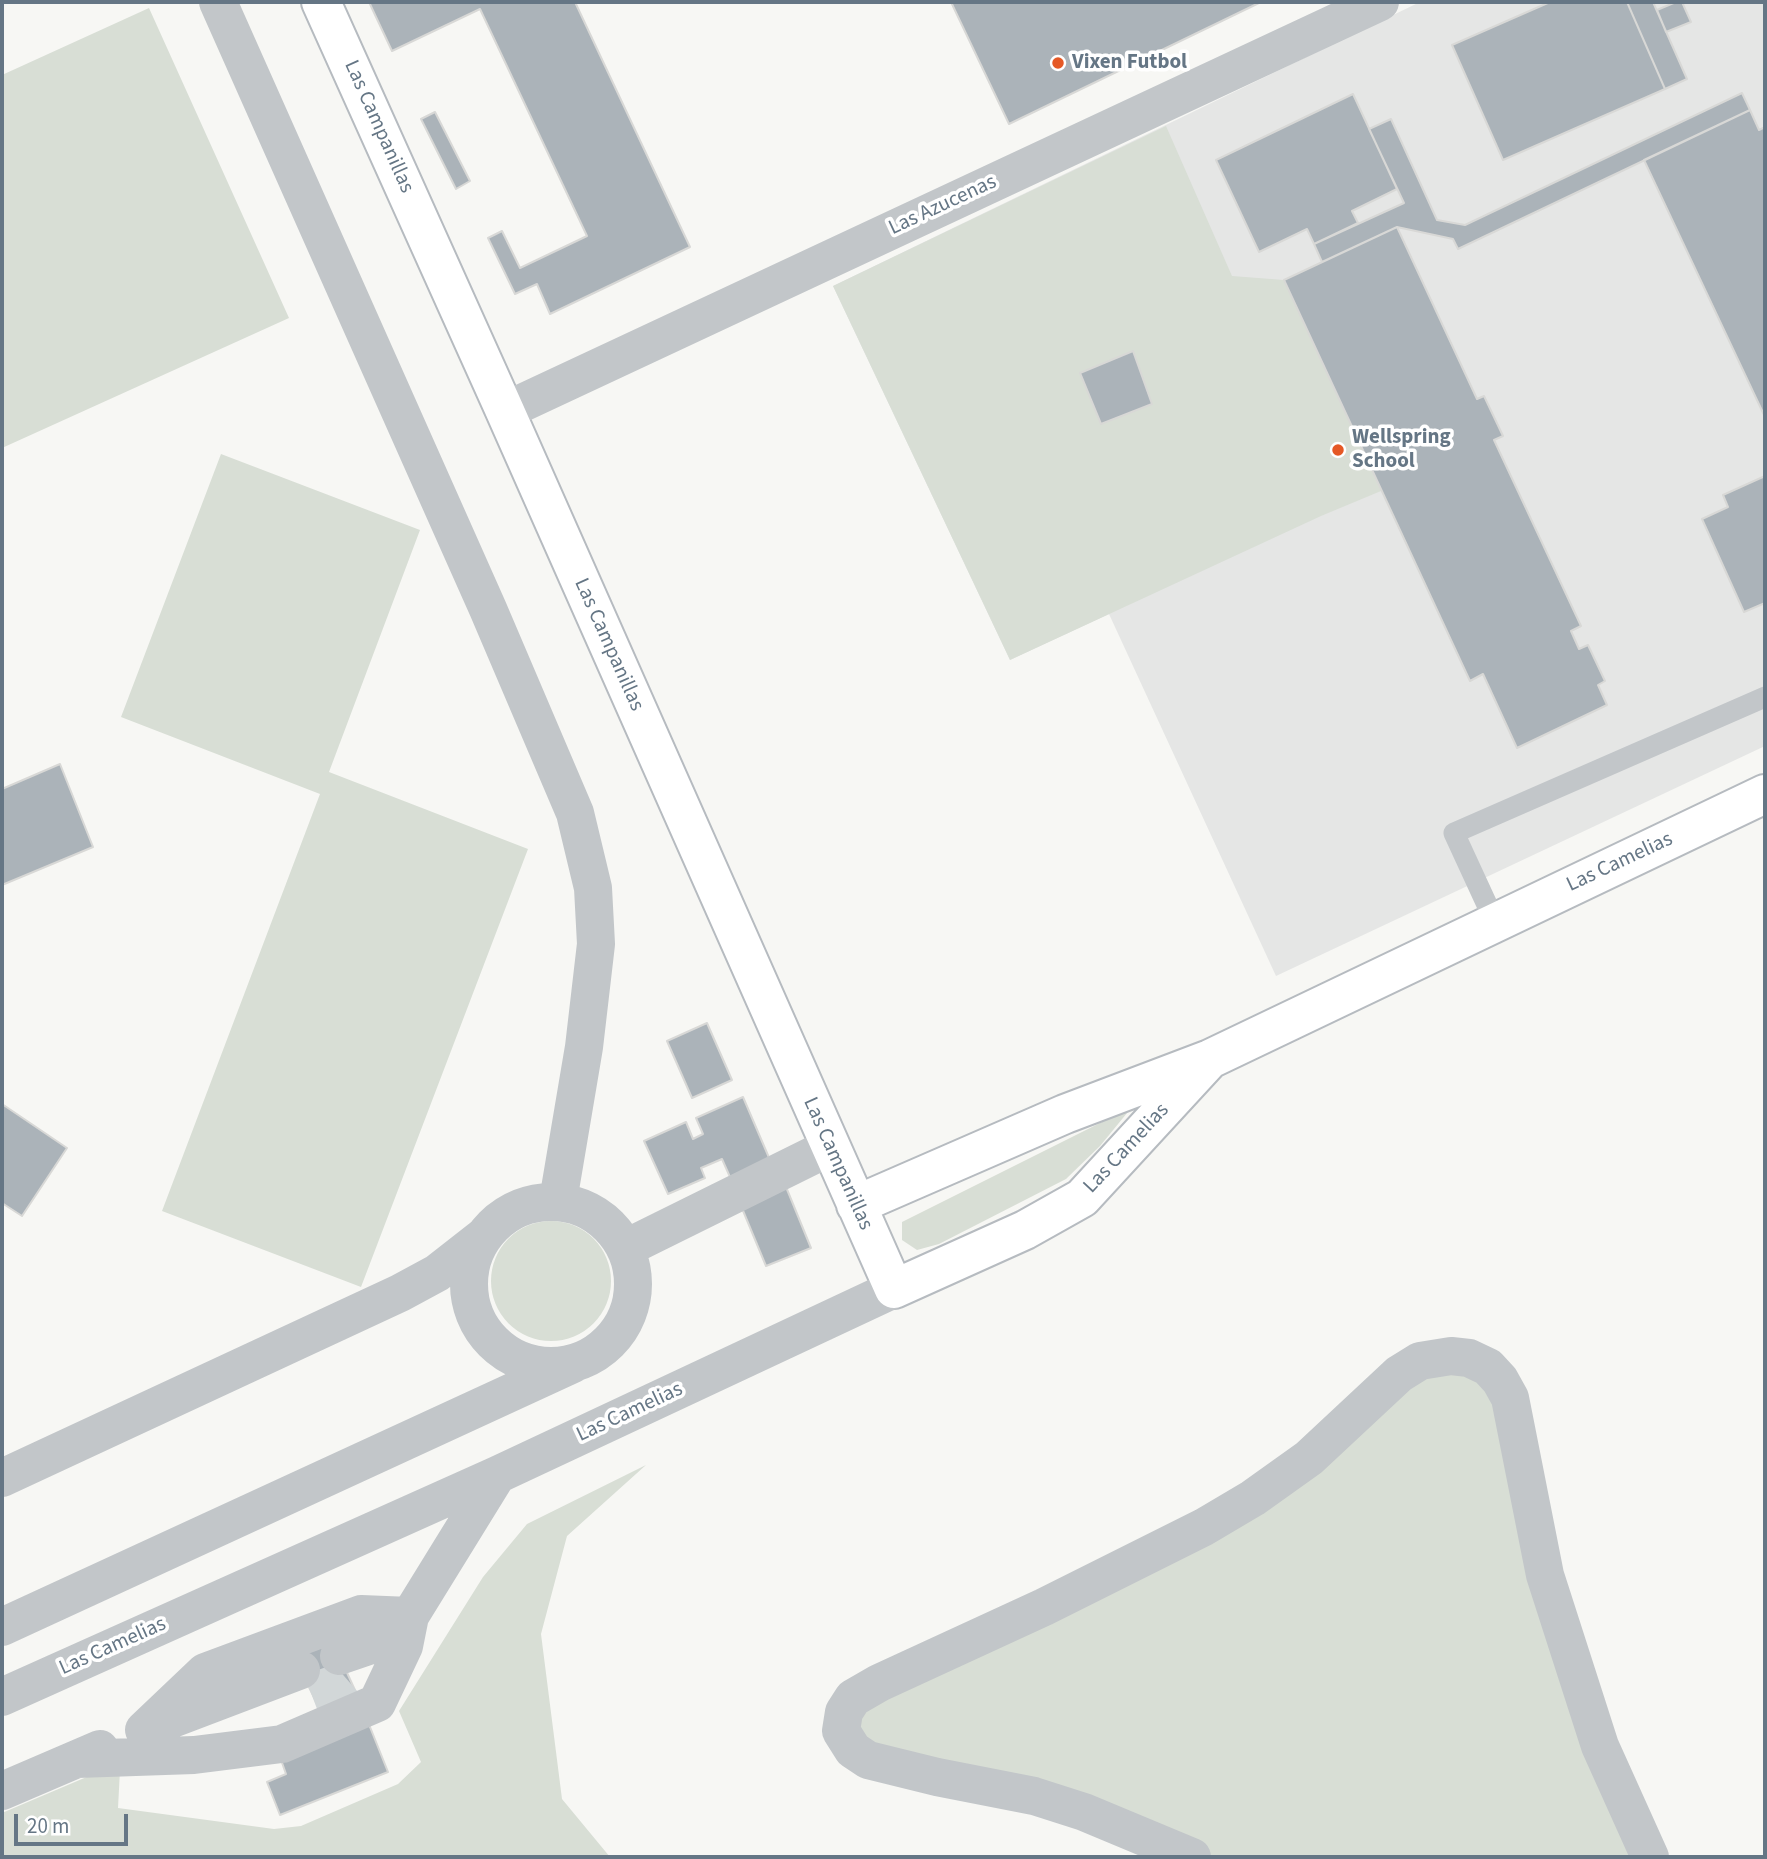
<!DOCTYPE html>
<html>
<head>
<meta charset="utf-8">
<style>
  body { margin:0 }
  #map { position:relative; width:1767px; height:1859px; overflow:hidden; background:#f7f7f4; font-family:"Source Sans 3",sans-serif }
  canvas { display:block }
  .frame { position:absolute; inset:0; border:4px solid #657685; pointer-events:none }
  .scale { position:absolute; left:14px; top:1814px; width:114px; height:32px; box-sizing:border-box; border:4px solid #657685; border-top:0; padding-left:9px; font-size:21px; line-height:24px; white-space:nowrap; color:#657685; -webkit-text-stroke:5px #fff; paint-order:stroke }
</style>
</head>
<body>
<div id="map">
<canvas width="1767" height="1859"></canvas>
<div class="frame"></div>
<div class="scale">20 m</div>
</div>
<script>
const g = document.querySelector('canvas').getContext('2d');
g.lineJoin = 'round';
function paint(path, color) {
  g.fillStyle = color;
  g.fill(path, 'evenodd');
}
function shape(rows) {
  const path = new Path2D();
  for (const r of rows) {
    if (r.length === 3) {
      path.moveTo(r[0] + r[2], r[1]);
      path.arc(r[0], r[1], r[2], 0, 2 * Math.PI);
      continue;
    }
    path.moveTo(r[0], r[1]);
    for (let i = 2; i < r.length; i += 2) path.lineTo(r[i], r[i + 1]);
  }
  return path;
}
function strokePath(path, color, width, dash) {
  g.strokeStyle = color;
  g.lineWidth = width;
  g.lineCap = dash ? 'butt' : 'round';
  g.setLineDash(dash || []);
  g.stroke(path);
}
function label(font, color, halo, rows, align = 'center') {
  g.font = font + ' "Source Sans 3",sans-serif';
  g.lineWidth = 7;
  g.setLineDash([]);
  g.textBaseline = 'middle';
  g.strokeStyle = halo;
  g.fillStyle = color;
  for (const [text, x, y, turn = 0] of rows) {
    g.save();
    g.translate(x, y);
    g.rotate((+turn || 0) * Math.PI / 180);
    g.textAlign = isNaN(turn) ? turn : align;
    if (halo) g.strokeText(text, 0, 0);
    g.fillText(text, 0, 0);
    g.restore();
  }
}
const built = shape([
  [1420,2,1765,2,1765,746,1276,976,1109,614,1010,660,833,286]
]);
const green = shape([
  [149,8,289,318,2,448,2,75],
  [1166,126,1232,276,1284,280,1381,491,1321,516,1010,660,833,286],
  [221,454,420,530,329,772,528,849,361,1287,162,1211,320,794,121,717],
  [1132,1107,1100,1146,1066,1179,939,1244,917,1250,902,1240,902,1222],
  [551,1281,60],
  [1488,1367,1652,1857,1189,1857,868,1760,844,1712,1204,1527,1399,1374],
  [646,1465,567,1536,541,1634,562,1799,610,1857,2,1857,2,1813,96,1773,120,1770,118,1808,274,1829,301,1826,398,1784,421,1762,399,1711,483,1577,527,1524]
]);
const building = shape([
  [369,2,575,2,690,247,550,314,537,284,515,294,488,238,502,231,520,268,587,236,480,9,392,51,369,2],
  [951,2,1261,2,1009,124,951,2],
  [1550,2,1627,2,1665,89,1503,160,1452,45,1550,2],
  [1627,2,1653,2,1687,79,1665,89,1627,2],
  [1676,2,1682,2,1691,22,1666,32,1657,10,1676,2],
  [1742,93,1750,110,1458,249,1453,239,1397,227,1322,262,1314,244,1404,203,1369,129,1391,119,1437,220,1465,225,1742,93],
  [1353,94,1397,189,1352,211,1358,223,1314,244,1307,229,1259,252,1216,160,1353,94],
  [1750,110,1759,130,1765,127,1765,417,1644,160,1750,110],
  [435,112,470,181,456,189,421,119,435,112],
  [1397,227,1477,399,1484,396,1503,436,1494,440,1581,626,1571,631,1579,649,1588,645,1605,681,1598,685,1607,705,1517,748,1483,674,1470,681,1284,280,1397,227],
  [1133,351,1152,404,1101,424,1080,373,1133,351],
  [1765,476,1765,603,1744,612,1702,519,1728,507,1723,495,1765,476],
  [60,764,93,847,2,885,2,789,60,764],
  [707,1023,732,1080,692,1098,667,1041,707,1023],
  [743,1097,770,1160,730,1177,722,1159,701,1168,705,1178,668,1194,644,1141,686,1122,693,1139,703,1134,696,1118,743,1097],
  [2,1104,67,1148,22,1216,2,1203,2,1104],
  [784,1182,811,1248,766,1266,739,1201,784,1182],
  [328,1631,359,1699,323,1716,290,1648,328,1631],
  [368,1722,388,1772,280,1815,267,1782,286,1774,280,1757,368,1722]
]);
const streetTunnel = shape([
  [311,1693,340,1682,348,1675]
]);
const lane = shape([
  [1495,922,1454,833,1765,697]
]);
const street = shape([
  [218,2,488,609,575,813,593,888,596,944,584,1047,558,1201],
  [505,411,1380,2],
  [551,1284,82],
  [626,1248,830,1147],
  [2,1478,400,1293,437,1273,483,1237],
  [2,1627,573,1364],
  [339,1656,380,1642,410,1616,497,1475],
  [2,1697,497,1475,894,1289],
  [159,1724,301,1670],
  [77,1759,194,1755,282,1744,377,1703,404,1646,410,1616,361,1614,205,1672,144,1730],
  [2,1791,100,1749],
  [1192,1857,1084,1812,1034,1796,937,1777,868,1760,853,1750,841,1731,844,1712,853,1698,879,1683,1044,1607,1204,1527,1253,1498,1309,1458,1399,1374,1420,1361,1451,1356,1469,1358,1488,1367,1500,1380,1510,1398,1545,1575,1600,1746,1650,1857]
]);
const secondary = shape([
  [321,2,505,411,894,1289,1025,1230,1082,1198,1210,1059],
  [856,1205,1065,1114,1210,1059,1765,794]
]);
const markers = [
  [1058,63,7,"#e55825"],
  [1338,450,7,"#e55825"]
];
const poiNames = [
  ["Vixen Futbol",1072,63],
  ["Wellspring",1352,438],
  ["School",1352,462]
];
const streetNames = [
  ["Las Campanillas",378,127,66],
  ["Las Azucenas",943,206,-25],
  ["Las Campanillas",608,645,66],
  ["Las Camelias",1620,863,-25],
  ["Las Camelias",1127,1149,-47],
  ["Las Campanillas",837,1164,66],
  ["Las Camelias",630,1413,-25],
  ["Las Camelias",113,1647,-24]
];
paint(built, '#e5e6e5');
paint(green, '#d8ded5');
paint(building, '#abb3b9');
strokePath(building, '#d8d8d6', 2);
strokePath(streetTunnel, '#d2d7d8', 38, [38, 19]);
strokePath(secondary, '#b6bbc0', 42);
strokePath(lane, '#c2c6c9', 21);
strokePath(street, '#c2c6c9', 38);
strokePath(secondary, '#fff', 38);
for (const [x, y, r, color] of markers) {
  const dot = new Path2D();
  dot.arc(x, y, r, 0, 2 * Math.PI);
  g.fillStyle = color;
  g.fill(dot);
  strokePath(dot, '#fff', 2.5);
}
label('bold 21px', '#657685', '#fff', poiNames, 'left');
label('21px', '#657685', '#fff', streetNames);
</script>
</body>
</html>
